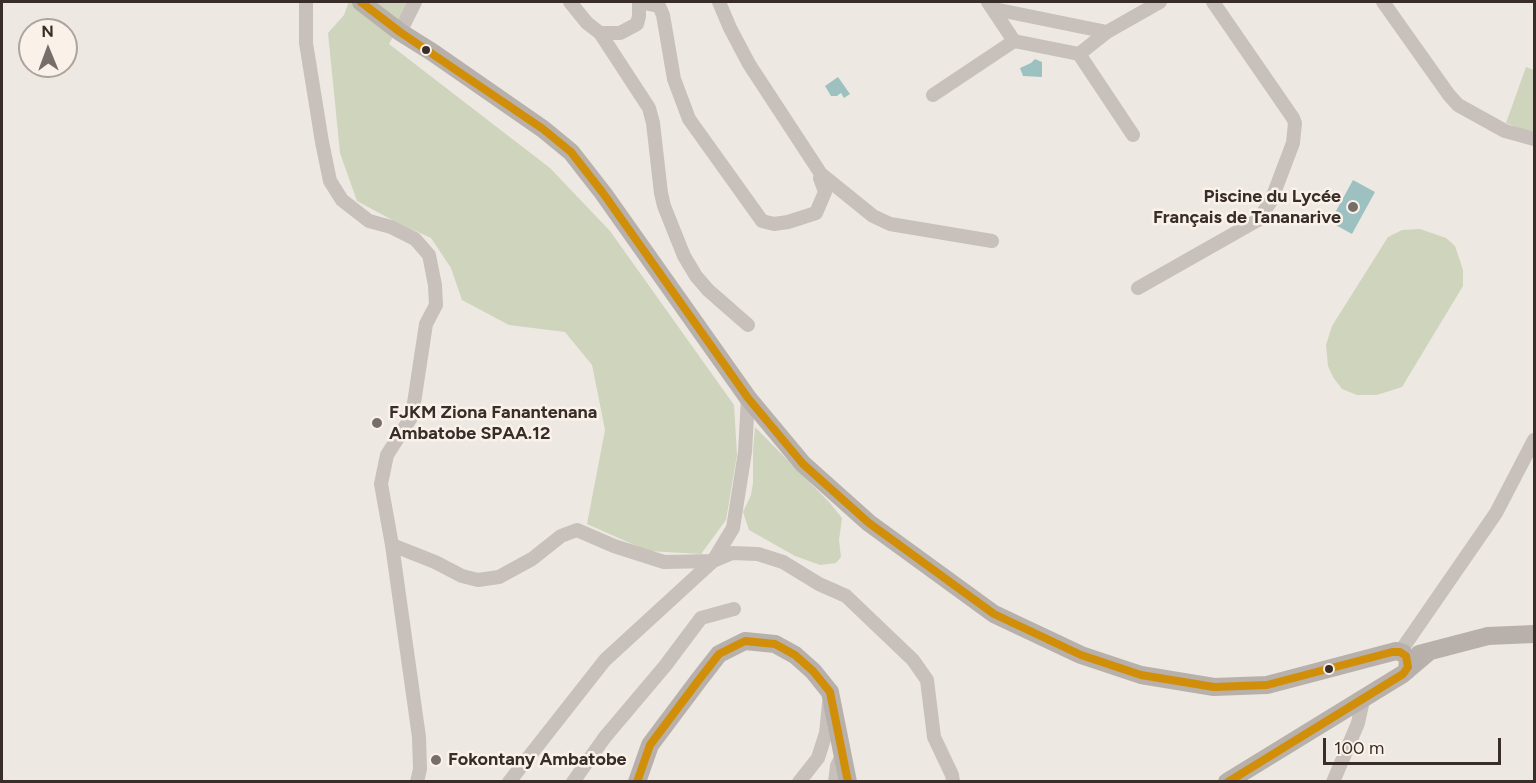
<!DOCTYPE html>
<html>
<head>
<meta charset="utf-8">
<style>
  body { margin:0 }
  #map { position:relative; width:1536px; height:783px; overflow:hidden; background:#eee8e2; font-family:Figtree,sans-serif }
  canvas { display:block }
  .frame { position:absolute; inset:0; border:3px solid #382d28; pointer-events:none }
  .north { position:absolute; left:18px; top:18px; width:60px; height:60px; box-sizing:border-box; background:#faf2e9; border:2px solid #aca39c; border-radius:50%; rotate:359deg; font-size:16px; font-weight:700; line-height:24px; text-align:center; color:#382d28 }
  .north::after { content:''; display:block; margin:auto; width:21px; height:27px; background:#786e69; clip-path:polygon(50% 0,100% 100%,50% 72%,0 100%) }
  .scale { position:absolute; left:1323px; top:738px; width:178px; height:27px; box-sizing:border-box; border:3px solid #382d28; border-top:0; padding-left:8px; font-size:18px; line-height:21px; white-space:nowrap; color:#382d28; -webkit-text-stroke:4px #faf2e9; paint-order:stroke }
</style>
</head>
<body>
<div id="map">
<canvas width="1536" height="783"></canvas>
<div class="frame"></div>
<div class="north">N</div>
<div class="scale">100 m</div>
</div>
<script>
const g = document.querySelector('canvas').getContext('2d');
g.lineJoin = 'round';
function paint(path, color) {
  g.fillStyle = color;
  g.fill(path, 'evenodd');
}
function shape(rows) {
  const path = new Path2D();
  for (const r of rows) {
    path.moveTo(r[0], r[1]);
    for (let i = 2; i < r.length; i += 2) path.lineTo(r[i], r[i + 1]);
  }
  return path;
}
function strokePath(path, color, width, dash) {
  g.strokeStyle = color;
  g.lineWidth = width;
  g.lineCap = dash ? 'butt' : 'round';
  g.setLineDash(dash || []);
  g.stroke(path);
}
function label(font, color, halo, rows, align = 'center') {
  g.font = font + ' Figtree,sans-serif';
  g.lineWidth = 5;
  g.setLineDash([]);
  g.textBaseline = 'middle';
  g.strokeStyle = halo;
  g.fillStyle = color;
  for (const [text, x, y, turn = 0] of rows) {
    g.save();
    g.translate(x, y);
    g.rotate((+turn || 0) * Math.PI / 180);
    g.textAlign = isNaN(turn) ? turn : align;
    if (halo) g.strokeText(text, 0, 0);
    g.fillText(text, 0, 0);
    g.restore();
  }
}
const green = shape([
  [349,2,412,2,389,44,550,168,610,231,734,405,737,455,726,520,701,554,648,551,587,524,605,430,592,365,565,332,509,325,462,300,451,268,431,238,396,222,357,201,340,153,328,33,344,15],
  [1526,67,1534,70,1534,134,1506,123],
  [1420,229,1446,238,1455,246,1463,270,1463,286,1402,387,1377,395,1357,395,1342,389,1333,377,1328,366,1326,345,1332,326,1388,237,1402,230],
  [755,427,830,503,842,518,839,540,841,557,836,563,820,565,795,556,749,530,743,512,751,495,753,483,753,451]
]);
const water = shape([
  [1035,59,1042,62,1042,77,1023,76,1020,68,1031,63],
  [838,77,850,94,844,98,841,93,837,96,831,96,825,86],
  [1353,180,1375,192,1352,234,1330,222]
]);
const street = shape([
  [306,2,306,43,322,142,330,181,342,200,369,221,391,227,415,239,429,255,435,285,436,305,426,324,412,416,387,455,381,484,392,545,419,737,420,769,417,782],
  [570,2,587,23,600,33,620,33,637,24,639,16,639,2],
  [639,2,659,6,663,15,674,79,689,119,762,221,774,224,788,222,816,213,825,192,820,178,821,174],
  [719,2,730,28,749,64,821,174,873,216,890,224,992,241],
  [988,2,1014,41,1079,54,1133,135],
  [1383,2,1449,95,1458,105,1505,131,1534,139],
  [994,9,1107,32,1079,54],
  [400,32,415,2],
  [1107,32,1160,2],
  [600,33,649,108,653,123,661,193,664,206,684,256,696,276,708,290,748,325],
  [933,95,1014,41],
  [1138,288,1258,220,1271,201,1293,143,1295,123,1293,118,1213,2],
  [392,545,435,562,462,576,478,580,499,577,532,559,561,536,577,530,614,546,664,562,713,561,733,528,745,452,748,398],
  [1400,652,1496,513,1534,440],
  [509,782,605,660,713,561,732,553,758,554,783,562,819,584,846,596,913,660,927,680,934,737,952,775,953,782],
  [573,782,605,737,665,666,701,618,734,609],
  [799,782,818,758,826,733,829,704],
  [835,782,837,766,842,756],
  [1333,782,1358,723,1363,700]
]);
const secondary = shape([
  [361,2,400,32,432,52,543,129,571,152,603,193,748,398,803,464,869,523,994,614,1081,655,1141,675,1214,687,1267,685,1396,651,1403,653,1408,659,1407,671],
  [1419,654,1488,636,1534,634],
  [637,782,650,745,698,681,719,654,745,641,775,644,795,655,813,671,830,692,848,782],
  [1227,782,1403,674,1430,651]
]);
const bus1 = shape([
  [361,2,400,32,543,129,571,152,603,193,748,398,803,464,869,523,994,614,1081,655,1141,675,1214,687,1267,685,1392,652,1400,652,1406,656,1408,667,1403,674,1228,782],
  [637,782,650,745,698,681,719,654,745,641,775,644,795,655,813,671,830,692,848,782]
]);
const markers = [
  [426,50,5,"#382d28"],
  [1353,207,6,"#786e69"],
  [377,423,6,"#786e69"],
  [1329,669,5,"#382d28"],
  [436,760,6,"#786e69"]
];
const poiNames = [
  ["Piscine du Lycée",1341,197,"right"],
  ["Français de Tananarive",1341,218,"right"],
  ["FJKM Ziona Fanantenana",389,413],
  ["Ambatobe SPAA.12",389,434],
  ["Fokontany Ambatobe",448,760]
];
paint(green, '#cfd4bc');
paint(water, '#9dc1c0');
strokePath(street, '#c7c0bb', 14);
strokePath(secondary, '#b8b0ab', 18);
strokePath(bus1, '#d18e08', 8);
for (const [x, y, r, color] of markers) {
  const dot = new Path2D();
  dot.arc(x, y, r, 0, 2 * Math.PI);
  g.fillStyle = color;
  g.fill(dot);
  strokePath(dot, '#faf2e9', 2);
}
label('bold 18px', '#382d28', '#faf2e9', poiNames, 'left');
</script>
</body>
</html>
